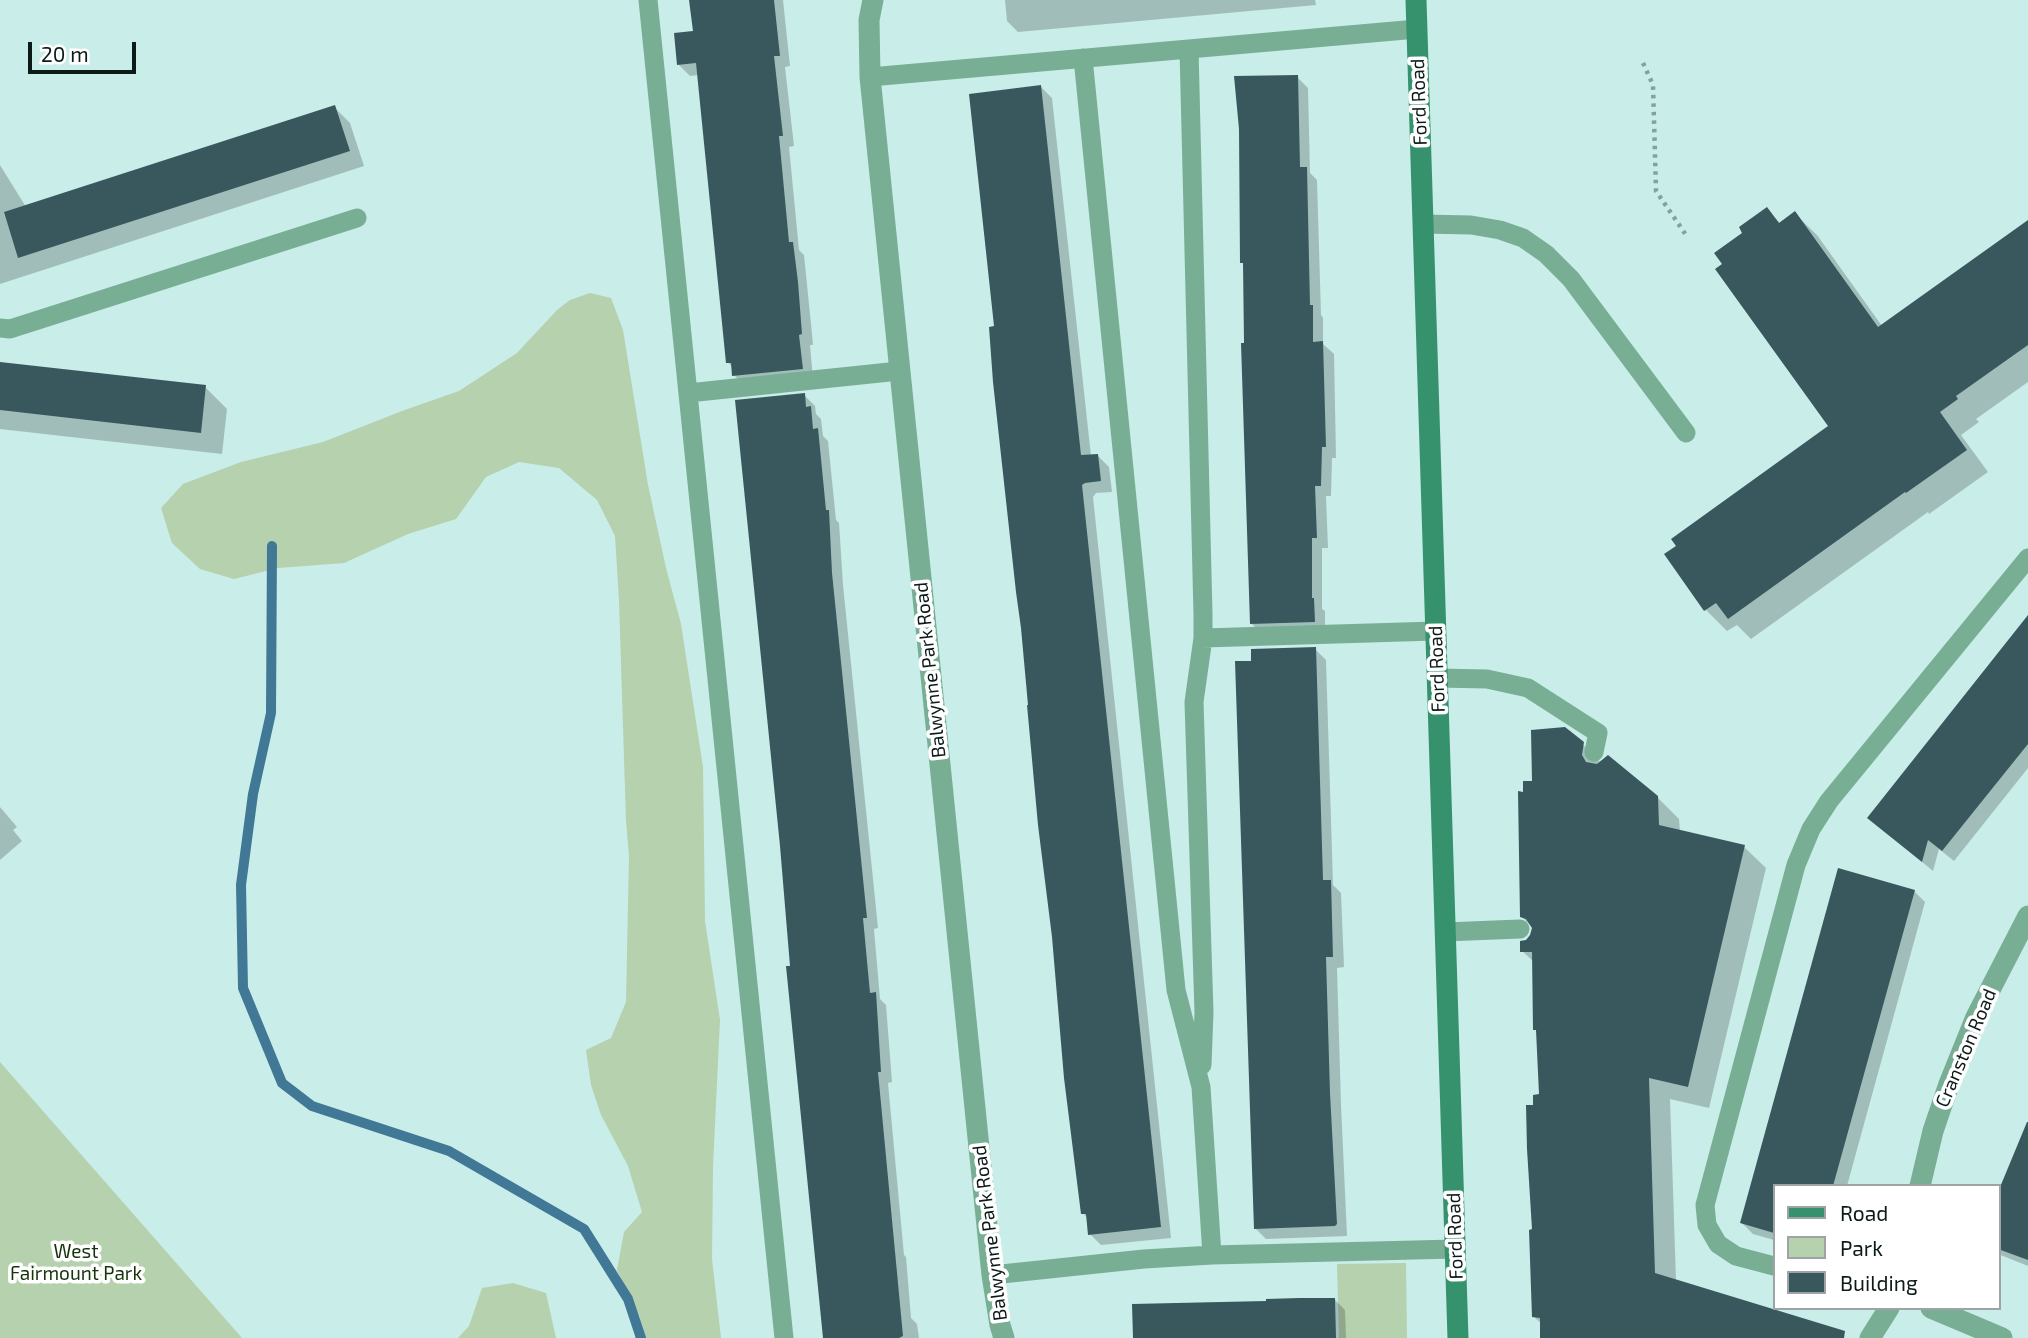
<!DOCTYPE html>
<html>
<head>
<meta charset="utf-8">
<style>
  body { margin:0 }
  #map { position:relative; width:2028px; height:1338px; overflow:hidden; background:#c9ede9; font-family:"Exo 2",sans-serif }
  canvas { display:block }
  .legend { position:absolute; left:1773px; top:1184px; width:228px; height:126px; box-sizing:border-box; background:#fff; border:2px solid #9ea3a3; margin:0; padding:9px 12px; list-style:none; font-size:21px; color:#0c1a18 }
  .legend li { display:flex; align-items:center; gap:14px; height:35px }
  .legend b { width:35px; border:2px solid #9ea3a3 }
  .scale { position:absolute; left:28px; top:42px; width:108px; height:32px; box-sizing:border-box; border:4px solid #0c1a18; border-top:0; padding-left:9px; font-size:21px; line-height:24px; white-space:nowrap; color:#0c1a18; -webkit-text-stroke:5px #fff; paint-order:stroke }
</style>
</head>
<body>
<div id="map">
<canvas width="2028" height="1338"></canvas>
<ul class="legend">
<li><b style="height:9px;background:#35926d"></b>Road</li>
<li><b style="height:19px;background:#b5d1ae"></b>Park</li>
<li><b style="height:19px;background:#38585e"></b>Building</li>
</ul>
<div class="scale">20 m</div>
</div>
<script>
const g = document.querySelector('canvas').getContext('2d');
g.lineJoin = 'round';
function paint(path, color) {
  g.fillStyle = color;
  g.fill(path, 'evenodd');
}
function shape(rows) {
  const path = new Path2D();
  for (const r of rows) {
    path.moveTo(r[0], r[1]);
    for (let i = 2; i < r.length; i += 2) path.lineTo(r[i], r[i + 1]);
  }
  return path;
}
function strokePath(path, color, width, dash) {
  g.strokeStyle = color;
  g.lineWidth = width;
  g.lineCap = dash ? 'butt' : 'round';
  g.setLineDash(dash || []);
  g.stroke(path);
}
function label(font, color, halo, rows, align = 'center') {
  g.font = font + ' "Exo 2",sans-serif';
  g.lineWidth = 7;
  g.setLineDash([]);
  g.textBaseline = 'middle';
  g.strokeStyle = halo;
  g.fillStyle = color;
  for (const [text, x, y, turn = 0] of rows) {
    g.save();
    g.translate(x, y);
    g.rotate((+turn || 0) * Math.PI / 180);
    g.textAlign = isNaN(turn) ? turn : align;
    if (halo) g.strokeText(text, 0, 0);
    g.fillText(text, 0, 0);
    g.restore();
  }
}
const green = shape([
  [590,293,611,298,623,330,648,485,666,568,681,624,703,767,705,921,720,1020,713,1166,712,1259,721,1338,635,1338,640,1318,617,1270,624,1232,642,1212,628,1166,601,1115,591,1085,586,1050,611,1038,626,1002,629,856,626,821,619,600,615,536,597,500,559,468,519,462,486,477,456,519,408,534,344,563,278,568,234,579,200,569,172,543,161,508,183,484,241,462,323,442,402,411,459,391,517,353,557,310,570,300],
  [0,1062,242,1338,0,1338],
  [1406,1263,1407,1338,1339,1338,1337,1264],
  [513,1283,546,1293,556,1338,458,1338,469,1326,482,1288]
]);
const shadow = shape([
  [691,0,783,0,790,66,785,67,794,146,789,147,799,250,804,255,812,334,813,345,810,345,813,379,745,386,734,375,733,368,728,362,699,75,690,76,679,65,694,32],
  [1005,0,1315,0,1316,5,1018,32,1007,21],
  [1297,77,1308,88,1310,173,1317,180,1321,315,1323,318,1323,344,1334,354,1336,458,1332,458,1331,496,1326,496,1328,548,1322,548,1322,609,1325,611,1325,633,1263,635,1252,624,1245,265,1242,262],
  [1041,87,1052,98,1091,456,1098,456,1109,467,1112,492,1096,493,1093,497,1171,1238,1101,1245,1090,1234,1088,1219,1083,1213,1054,937,996,328],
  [334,107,350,123,364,166,0,284,0,165,26,207],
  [1767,210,1781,224,1795,214,1817,235,1882,326,2028,222,2028,382,1976,419,1979,422,1961,435,1988,472,1929,514,1928,512,1751,639,1737,625,1727,631,1706,610,1666,554,1831,427,1724,265,1745,233],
  [0,364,205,387,227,409,222,454,0,429],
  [804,395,815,406,816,414,821,419,823,436,828,441,836,520,839,523,843,585,878,928,874,929,880,999,886,1005,892,1082,888,1083,904,1255,906,1257,911,1318,917,1324,919,1338,825,1338,792,968],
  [2028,617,2028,768,1954,861,1939,849,1933,871,1869,818],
  [1315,649,1326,660,1333,885,1341,893,1344,967,1337,968,1341,1105,1347,1236,1266,1239,1255,1228,1253,662],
  [1582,744,1601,763,1657,797,1679,819,1680,832,1744,847,1766,868,1709,1108,1670,1099,1676,1281,1812,1338,1542,1338,1542,1324,1534,1317,1533,1231,1535,1106,1541,1096,1534,962,1522,951,1534,929,1521,916,1525,794,1533,783],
  [0,807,17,827,13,830,22,841,0,860],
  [1914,891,1925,902,1847,1186,1774,1186,1774,1240,1753,1234,1742,1223],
  [2028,1139,2028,1266,1998,1254,1998,1201],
  [1334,1299,1345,1310,1346,1338,1135,1338]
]);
const stream = shape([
  [272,546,271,713,253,794,241,885,243,988,282,1083,312,1106,449,1151,584,1229,628,1299,641,1338]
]);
const building = shape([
  [689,0,774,0,780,56,774,56,783,136,779,136,789,242,793,242,798,282,802,334,799,335,803,369,732,376,731,363,726,363,696,63,677,65,674,33,693,31],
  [1298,75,1300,167,1307,167,1310,305,1313,305,1313,342,1323,341,1326,447,1322,447,1321,486,1315,486,1317,538,1312,538,1312,598,1314,598,1315,622,1250,624,1241,343,1244,343,1243,263,1240,263,1239,129,1234,76],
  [1041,85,1081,455,1098,454,1101,481,1085,483,1082,485,1161,1227,1088,1235,1086,1214,1081,1214,1064,1078,1052,937,1038,825,1027,705,1028,705,1021,628,1016,592,993,382,989,327,994,326,969,94],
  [335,105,350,151,18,258,4,212],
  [1767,207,1779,223,1795,211,1878,327,2028,220,2028,345,1956,396,1958,399,1940,412,1967,450,1906,493,1905,492,1728,619,1716,603,1704,611,1664,554,1676,546,1671,539,1828,426,1715,269,1722,264,1714,253,1742,233,1739,227],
  [0,362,206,385,201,433,0,410],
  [805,393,806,407,811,406,813,429,818,428,826,510,829,510,832,573,867,918,863,918,870,993,876,992,881,1072,878,1072,903,1336,899,1338,823,1338,786,966,790,966,780,846,735,400],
  [2028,615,2028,744,1942,851,1928,840,1922,862,1867,818],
  [1316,647,1323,880,1331,880,1333,957,1326,957,1330,1093,1337,1224,1335,1226,1254,1229,1235,661,1251,661,1251,649],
  [1565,727,1584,742,1582,755,1586,762,1597,764,1608,755,1658,796,1659,825,1745,845,1688,1087,1649,1078,1655,1273,1845,1331,1844,1338,1540,1338,1540,1318,1532,1317,1529,1230,1532,1229,1527,1149,1526,1105,1533,1105,1533,1095,1539,1094,1536,1030,1533,1030,1532,952,1520,952,1520,941,1526,940,1530,935,1532,928,1526,919,1520,917,1518,791,1523,792,1523,781,1532,781,1531,730],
  [1838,868,1915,890,1833,1186,1774,1186,1774,1233,1740,1223],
  [2027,1122,2028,1122,2028,1260,1998,1249,1998,1192],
  [1299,1298,1335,1298,1336,1338,1133,1338,1132,1304,1266,1301,1266,1299]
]);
const path = shape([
  [1643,63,1653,85,1656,191,1686,235]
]);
const lane = shape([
  [648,0,784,1338],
  [1189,49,1203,614,1203,638,1194,702,1204,1012,1202,1065],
  [1083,58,1176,990,1201,1087,1212,1255],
  [870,77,1417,29],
  [1423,224,1471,225,1500,230,1523,238,1546,254,1571,279,1686,433],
  [0,328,10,329,357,218],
  [688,393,899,371],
  [1203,638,1436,631],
  [1437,678,1487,679,1528,688,1598,733,1594,752],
  [1445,932,1520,929],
  [1774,1266,1736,1256,1718,1244,1707,1225,1705,1205,1796,865,1811,829,1829,801,2028,558],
  [992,1275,1144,1259,1212,1255,1455,1249]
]);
const street = shape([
  [873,0,869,20,870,77,992,1275,1000,1325,1004,1338],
  [1920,1186,1933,1131,1949,1084,1976,1017,2028,916],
  [1931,1308,2002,1338],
  [1870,1338,1889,1308]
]);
const secondary = shape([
  [1416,0,1458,1338]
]);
const streetNames = [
  ["Ford Road",1419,102,-92],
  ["Ford Road",1437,669,-92],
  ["Balwynne Park Road",930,670,-96],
  ["Cranston Road",1966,1048,-67],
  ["Balwynne Park Road",990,1233,-97],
  ["Ford Road",1455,1236,-92]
];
const parkNames = [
  ["West",76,1252],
  ["Fairmount Park",76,1274]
];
paint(green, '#b5d1ae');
paint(shadow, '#0003');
strokePath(stream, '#417895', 10);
paint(building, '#38585e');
strokePath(path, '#85a19e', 4.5, [3.5, 5]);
strokePath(lane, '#77ae94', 19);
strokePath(street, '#77ae94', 21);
strokePath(secondary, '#35926d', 21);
label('19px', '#0c1a18', '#fff', streetNames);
label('19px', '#15340c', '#fff', parkNames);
</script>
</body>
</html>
